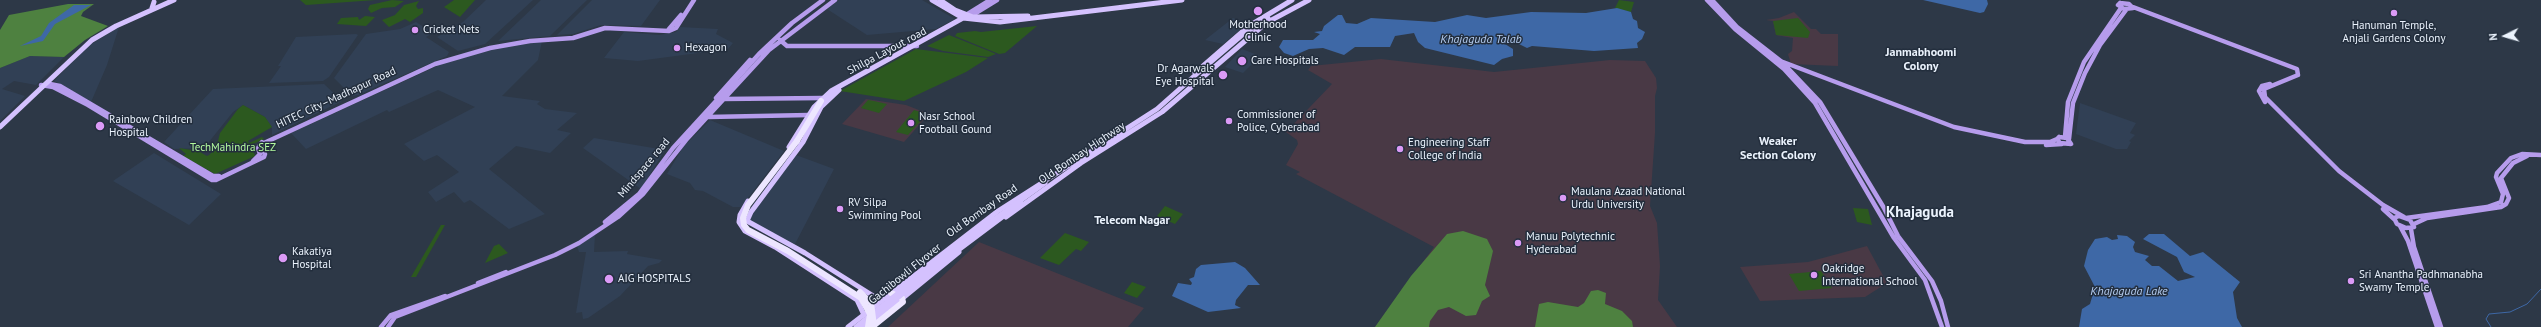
<!DOCTYPE html>
<html>
<head>
<meta charset="utf-8">
<style>
  body { margin:0 }
  #map { position:relative; width:2541px; height:327px; overflow:hidden; background:#2d3847; font-family:"PT Sans",sans-serif }
  canvas { display:block }
  .north { position:absolute; left:2485px; top:16px; width:40px; height:40px; -webkit-text-stroke:3px #232e3d; paint-order:stroke; rotate:265deg; font-size:11px; font-weight:700; line-height:16px; text-align:center; color:#ebf3fd }
  .north::after { content:''; display:block; margin:auto; width:14px; height:18px; background:#ebf3fd; clip-path:polygon(50% 0,100% 100%,50% 72%,0 100%) }
</style>
</head>
<body>
<div id="map">
<canvas width="2541" height="327"></canvas>
<div class="north">N</div>
</div>
<script>
const g = document.querySelector('canvas').getContext('2d');
g.lineJoin = 'round';
function paint(path, color) {
  g.fillStyle = color;
  g.fill(path, 'evenodd');
}
function shape(rows) {
  const path = new Path2D();
  for (const r of rows) {
    path.moveTo(r[0], r[1]);
    for (let i = 2; i < r.length; i += 2) path.lineTo(r[i], r[i + 1]);
  }
  return path;
}
function strokePath(path, color, width, dash) {
  g.strokeStyle = color;
  g.lineWidth = width;
  g.lineCap = dash ? 'butt' : 'round';
  g.setLineDash(dash || []);
  g.stroke(path);
}
function label(font, color, halo, rows, align = 'center') {
  g.font = font + ' "PT Sans",sans-serif';
  g.lineWidth = 3;
  g.setLineDash([]);
  g.textBaseline = 'middle';
  g.strokeStyle = halo;
  g.fillStyle = color;
  for (const [text, x, y, turn = 0] of rows) {
    g.save();
    g.translate(x, y);
    g.rotate((+turn || 0) * Math.PI / 180);
    g.textAlign = isNaN(turn) ? turn : align;
    if (halo) g.strokeText(text, 0, 0);
    g.fillText(text, 0, 0);
    g.restore();
  }
}
const built = shape([
  [486,0,533,0,485,44,458,51,437,37,463,22],
  [541,0,587,0,550,36,498,41],
  [592,0,660,0,641,26,601,25,573,34,557,35],
  [839,0,922,0,955,19,936,29,867,35,827,9],
  [1233,18,1247,24,1223,44,1205,40],
  [416,22,433,33,426,37,449,52,447,56,358,95,352,96,334,78,366,34,400,29],
  [119,27,107,65,91,102,54,81,88,46],
  [680,27,718,29,716,34,733,43,728,49,638,61,604,58,624,32,659,35,676,32],
  [356,34,358,35,329,77,323,81,269,83,281,66,278,66,296,37],
  [542,41,538,60,502,96,540,101,537,104,545,109,577,113,557,130,571,133,550,153,516,146,489,169,545,214,509,229,470,200,464,203,454,192,436,202,428,192,459,172,437,155,424,161,404,144,475,107,438,90,389,112,387,110,306,149,291,133,446,62,487,49],
  [1242,49,1260,56,1243,73,1225,67],
  [30,56,64,57,36,85,14,81,2,89,25,96,0,121,0,68],
  [324,84,342,101,272,135,272,128,265,117,243,105,233,112,204,148,174,149,164,142,213,89],
  [2080,103,2136,123,2130,133,2135,135,2129,141,2131,142,2127,149,2116,149,2076,134],
  [710,120,784,151,741,207,733,207,703,191,695,190,690,183,667,174,683,147],
  [594,138,665,150,641,189,583,148],
  [154,153,221,194,189,225,113,181],
  [796,155,834,169,795,244,750,222,750,216],
  [595,234,594,252,628,251,627,254,662,260,659,263,648,266,620,296,588,318,583,319,582,312,576,313,586,252,579,252,577,246]
]);
const education = shape([
  [1794,12,1811,29,1816,29,1821,34,1838,34,1838,66,1791,64,1788,54,1792,51,1793,38,1776,35,1773,21,1766,20,1779,18],
  [1381,59,1494,72,1610,60,1645,61,1656,78,1657,88,1655,96,1655,133,1650,206,1657,223,1660,266,1658,300,1677,327,1375,327,1434,247,1296,174,1300,172,1286,165,1298,144,1297,140,1286,132,1332,84,1308,70,1311,66],
  [866,99,906,105,929,114,904,142,842,124],
  [979,242,1144,308,1128,327,888,327],
  [1867,246,1887,283,1865,297,1760,301,1740,267,1808,262]
]);
const green = shape([
  [300,0,376,0,306,5],
  [392,0,404,1,395,7,382,8,371,13,368,9,370,5],
  [454,0,475,0,460,17,444,7],
  [1619,0,1634,2,1631,12,1615,8],
  [419,1,416,6,418,9,423,8,423,13,410,22,405,19,389,27,382,20,395,15,404,5],
  [365,16,375,17,366,26,337,24,341,18,358,17,359,20],
  [1798,18,1810,32,1808,38,1776,35,1773,21],
  [1037,26,1005,53,999,54,955,36,957,33,975,31,981,32],
  [949,35,989,51,996,54,988,57,943,51,927,46],
  [916,49,988,58,966,72,904,101,840,91],
  [868,100,874,101,887,104,879,113,861,108],
  [243,105,265,117,272,127,248,141,249,143,262,137,264,139,251,145,255,156,215,174,183,156,186,154,179,148,198,151,207,156,209,155,214,150,210,148,218,141,220,133,238,109],
  [914,110,927,114,908,135,896,132],
  [1165,206,1183,214,1175,224,1157,216],
  [1853,208,1868,209,1872,225,1857,222],
  [441,225,445,225,416,277,411,277],
  [1065,233,1089,242,1081,251,1076,249,1059,265,1040,258],
  [499,244,508,253,485,263,494,246],
  [1821,271,1832,288,1799,291,1789,274],
  [1132,282,1146,287,1137,298,1124,293]
]);
const forest = shape([
  [68,4,94,4,83,12,81,16,108,26,85,40,64,57,30,56,0,68,0,30,9,15],
  [1463,231,1487,239,1493,251,1485,285,1490,296,1482,301,1476,315,1466,316,1449,307,1438,310,1430,321,1429,327,1375,327,1411,276,1447,234],
  [1598,290,1606,293,1605,304,1622,311,1632,321,1633,327,1535,327,1539,304,1548,302,1578,307,1584,303,1591,291]
]);
const water = shape([
  [1923,0,1987,0,1988,4,1984,12,1980,13],
  [74,5,91,5,55,24,43,41,20,46,41,36,49,23],
  [1617,8,1631,12,1633,19,1637,21,1638,28,1645,32,1642,39,1637,43,1638,48,1594,51,1532,46,1527,48,1513,41,1505,44,1513,49,1513,56,1502,59,1494,65,1425,48,1418,42,1414,33,1395,36,1390,47,1355,47,1344,55,1323,48,1309,49,1293,56,1284,53,1279,47,1283,40,1313,40,1320,34,1314,32,1322,31,1324,26,1338,15,1342,15,1346,23,1357,24,1371,18,1435,22,1467,15,1486,18,1531,12,1586,13],
  [2149,234,2164,234,2190,256,2203,252,2240,282,2233,292,2237,318,2242,327,2079,327,2082,309,2090,304,2095,287,2084,266,2088,250,2095,239,2107,237,2112,240,2118,239,2117,235,2127,236,2135,242,2133,247,2135,252,2149,256,2145,260,2152,266,2159,266,2178,281,2195,277,2184,272,2177,257,2143,239],
  [1235,262,1245,268,1260,285,1248,285,1236,300,1235,305,1241,308,1208,312,1172,296,1178,283,1191,285,1192,283,1189,279,1194,277,1196,269,1201,265]
]);
const stream = shape([
  [2491,327,2486,319,2489,314,2510,312,2527,304,2541,289]
]);
const secondary = shape([
  [1707,0,1735,29,1784,69,1815,103,1894,238,1925,280,1942,327],
  [1712,0,1737,27,1782,62,1820,102,1884,208,1898,236,1932,281,1941,301,1948,327],
  [2120,3,2129,4,2133,8,2124,9,2118,5,2120,3],
  [2133,7,2297,69,2298,75,2264,89,2265,97,2339,171,2383,205,2404,217],
  [966,15,990,0],
  [971,16,997,0],
  [669,29,681,15],
  [780,40,787,46,917,46],
  [1783,62,1954,127,2025,142,2050,142,2057,139],
  [50,84,60,86,213,176,219,176],
  [41,85,53,87,88,105,212,180,216,180,264,157,265,154,261,147,264,143,435,64,490,48,530,41,573,38,605,28,669,31,676,28,694,0],
  [716,98,750,60],
  [722,99,823,98],
  [2265,102,2259,91,2262,86,2270,84],
  [708,117,809,115],
  [2059,137,2067,138,2071,144,2060,143,2057,139,2059,137],
  [2065,137,2068,102,2084,62,2121,8],
  [2069,139,2073,103,2085,73,2100,45,2126,10],
  [2046,145,2062,144],
  [253,161,260,154,258,148,262,142],
  [2383,209,2394,219],
  [2399,216,2410,220,2414,227,2406,228,2397,224,2394,218,2399,216],
  [2406,218,2487,207,2501,202,2503,194,2496,177,2497,173,2511,158,2522,154,2541,155],
  [605,222,639,194,673,148,759,54,792,23,823,0],
  [2414,224,2427,218,2501,207,2506,204,2509,198,2501,178,2513,163,2527,156],
  [2400,226,2408,241,2437,327],
  [2411,229,2414,247,2441,327],
  [478,283,506,272],
  [381,327,391,315,445,296],
  [388,327,395,317,555,255,579,243,618,217,643,194,686,140,769,50,835,0]
]);
const primary = shape([
  [932,0,963,18,1000,22,1182,0],
  [940,0,955,10,973,17,1028,16],
  [152,8,154,2],
  [1195,73,1249,26,1292,0],
  [839,90,821,107,803,142,751,212,747,221,805,253,875,297,885,298],
  [0,127,92,40,116,26,174,0],
  [789,147,814,107,831,91,963,18],
  [748,201,740,215,739,222,745,231,775,247,857,300,864,315],
  [1006,217,1081,163,1162,112,1266,23,1309,0],
  [871,324,959,252],
  [848,327,998,211,1157,109,1200,71]
]);
const motorway = shape([
  [797,141,821,101],
  [872,327,903,302,902,298,891,293]
]);
const primaryBridge = shape([
  [1200,71,1242,35,1268,18],
  [856,327,961,243,1045,183],
  [862,327,929,272,1021,203]
]);
const motorwayBridge = shape([
  [797,141,748,205,743,218,744,225,748,230,788,251,861,298,870,314,868,327],
  [860,292,871,303,874,326]
]);
const markers = [
  [1258,11,5,"#db9af6"],
  [2394,13,4,"#db9af6"],
  [415,30,4,"#db9af6"],
  [677,48,4,"#db9af6"],
  [1242,61,5,"#db9af6"],
  [1223,75,5,"#db9af6"],
  [1229,121,4,"#db9af6"],
  [911,123,4,"#db9af6"],
  [100,126,5,"#db9af6"],
  [1400,149,4,"#db9af6"],
  [1563,198,4,"#db9af6"],
  [840,209,4,"#db9af6"],
  [1518,243,4,"#db9af6"],
  [283,258,5,"#db9af6"],
  [1814,275,4,"#db9af6"],
  [609,279,5,"#db9af6"],
  [2351,281,4,"#db9af6"]
];
const poiNames = [
  ["Motherhood",1258,25,"center"],
  ["Clinic",1258,38,"center"],
  ["Hanuman Temple,",2394,26,"center"],
  ["Anjali Gardens Colony",2394,39,"center"],
  ["Cricket Nets",423,30],
  ["Hexagon",685,48],
  ["Care Hospitals",1251,61],
  ["Dr Agarwals",1214,69,"right"],
  ["Eye Hospital",1214,82,"right"],
  ["Commissioner of",1237,115],
  ["Police, Cyberabad",1237,128],
  ["Nasr School",919,117],
  ["Football Gound",919,130],
  ["Rainbow Children",109,120],
  ["Hospital",109,133],
  ["Engineering Staff",1408,143],
  ["College of India",1408,156],
  ["Maulana Azaad National",1571,192],
  ["Urdu University",1571,205],
  ["RV Silpa",848,203],
  ["Swimming Pool",848,216],
  ["Manuu Polytechnic",1526,237],
  ["Hyderabad",1526,250],
  ["Kakatiya",292,252],
  ["Hospital",292,265],
  ["Oakridge",1822,269],
  ["International School",1822,282],
  ["Sri Anantha Padhmanabha",2359,275],
  ["Swamy Temple",2359,288],
  ["AIG HOSPITALS",618,279]
];
const streetNames = [
  ["Shilpa Layout road",887,51,-28],
  ["HITEC City–Madhapur Road",336,98,-25],
  ["Old Bombay Highway",1082,153,-34],
  ["Mindspace road",644,168,-50],
  ["Old Bombay Road",982,211,-35],
  ["Gachibowli Flyover",905,274,-39]
];
const parkNames = [
  ["TechMahindra SEZ",233,148]
];
const waterNames = [
  ["Khajaguda Talab",1481,40],
  ["Khajaguda Lake",2129,292]
];
const neighbourhoodNames = [
  ["Janmabhoomi",1921,53],
  ["Colony",1921,67],
  ["Weaker",1778,142],
  ["Section Colony",1778,156],
  ["Telecom Nagar",1132,221]
];
const districtNames = [
  ["Khajaguda",1920,213]
];
paint(built, '#314055');
paint(education, '#493945');
paint(green, '#2c591f');
paint(forest, '#4e8140');
paint(water, '#3e68a6');
strokePath(stream, '#3e68a6', 1);
strokePath(secondary, '#b69cec', 4.5);
strokePath(primary, '#d4c1fe', 5);
strokePath(motorway, '#ede6ff', 6);
strokePath(primaryBridge, '#d4c1fe', 5);
strokePath(motorwayBridge, '#ede6ff', 6);
for (const [x, y, r, color] of markers) {
  const dot = new Path2D();
  dot.arc(x, y, r, 0, 2 * Math.PI);
  g.fillStyle = color;
  g.fill(dot);
  strokePath(dot, '#232e3d', 1.5);
}
label('11px', '#ebf3fd', '#232e3d', poiNames, 'left');
label('11px', '#ebf3fd', '#232e3d', streetNames);
label('11px', '#b3fb9f', '#232e3d', parkNames);
label('italic 12px', '#b3cbef', '#232e3d', waterNames);
label('bold 12px', '#ebf3fd', '#232e3d', neighbourhoodNames);
label('bold 15px', '#ebf3fd', '#232e3d', districtNames);
</script>
</body>
</html>
